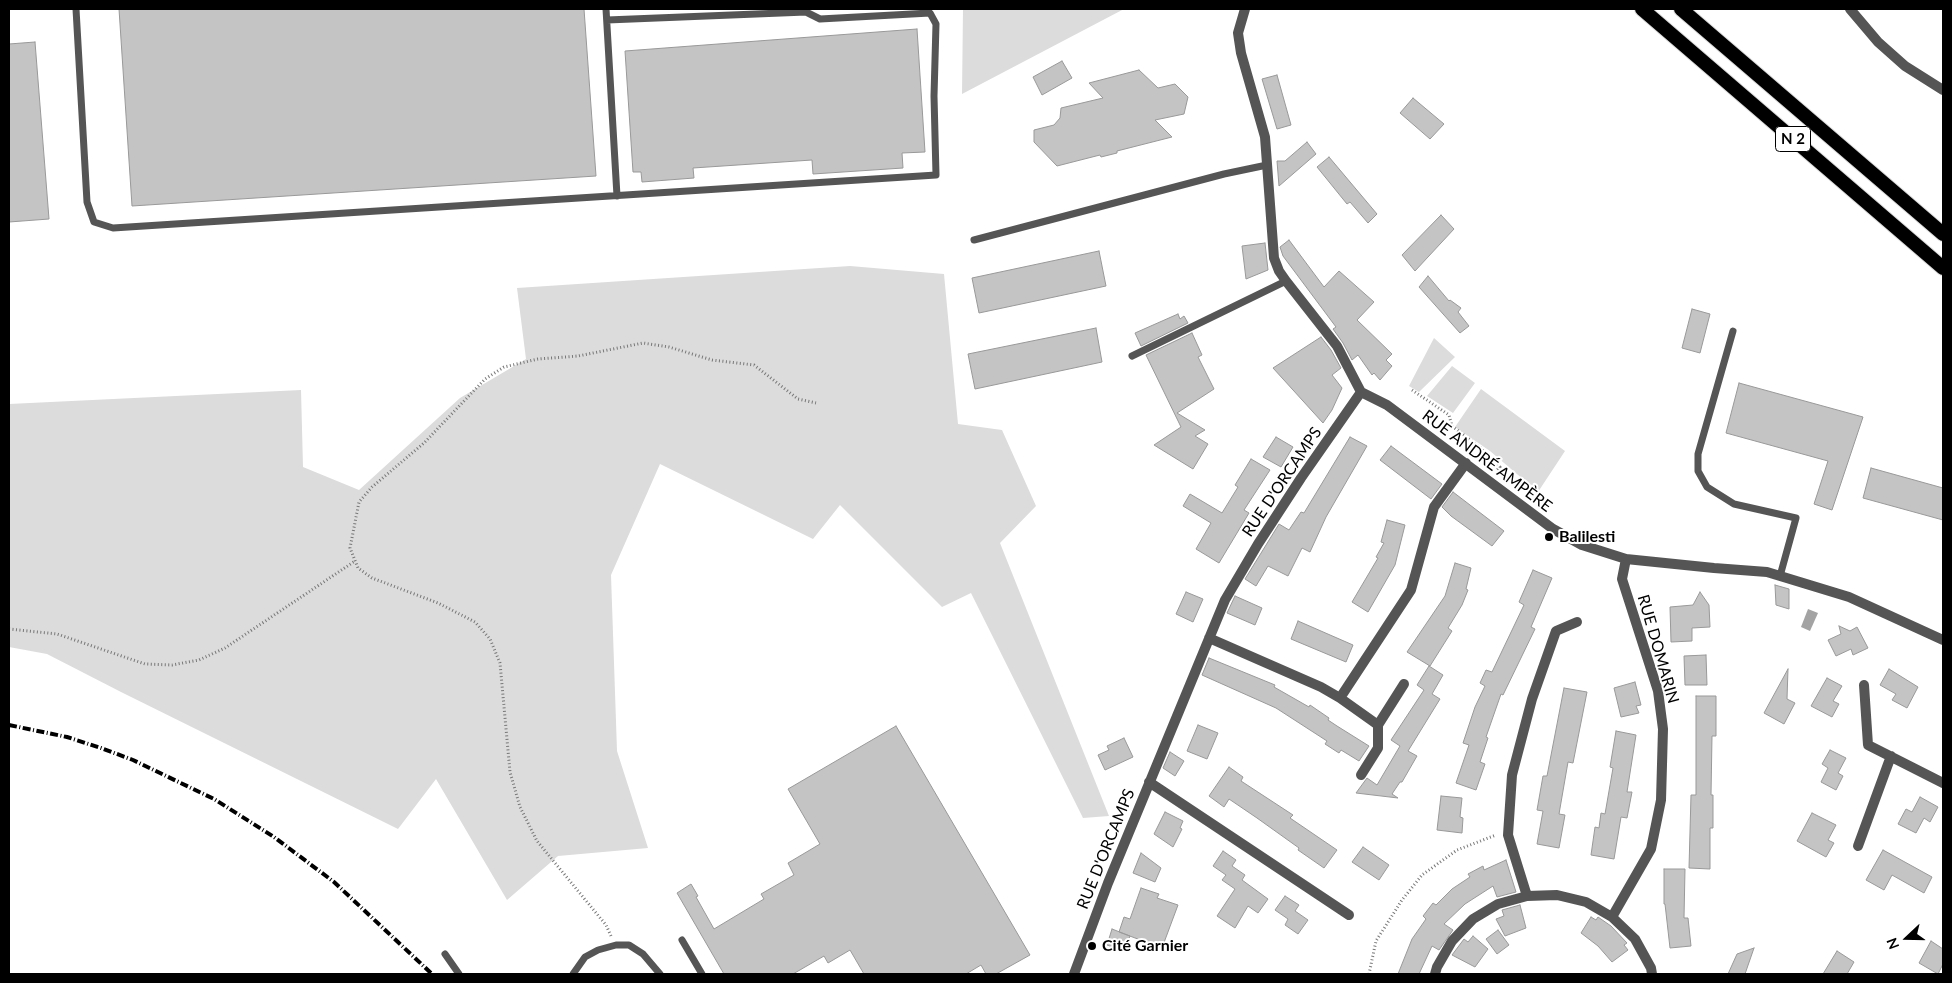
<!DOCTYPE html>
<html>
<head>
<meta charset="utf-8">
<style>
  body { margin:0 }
  #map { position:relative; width:1952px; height:983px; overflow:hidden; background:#fff; font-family:Lato,sans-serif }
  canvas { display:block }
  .frame { position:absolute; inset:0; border:10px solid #000; pointer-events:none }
  .north { position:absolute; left:1882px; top:913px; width:50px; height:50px; -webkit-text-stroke:4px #fff; paint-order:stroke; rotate:249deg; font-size:14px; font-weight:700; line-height:20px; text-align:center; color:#000 }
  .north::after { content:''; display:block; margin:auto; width:18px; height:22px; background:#000; clip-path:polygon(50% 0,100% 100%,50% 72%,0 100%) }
</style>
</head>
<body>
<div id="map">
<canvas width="1952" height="983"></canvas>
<div class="frame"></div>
<div class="north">N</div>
</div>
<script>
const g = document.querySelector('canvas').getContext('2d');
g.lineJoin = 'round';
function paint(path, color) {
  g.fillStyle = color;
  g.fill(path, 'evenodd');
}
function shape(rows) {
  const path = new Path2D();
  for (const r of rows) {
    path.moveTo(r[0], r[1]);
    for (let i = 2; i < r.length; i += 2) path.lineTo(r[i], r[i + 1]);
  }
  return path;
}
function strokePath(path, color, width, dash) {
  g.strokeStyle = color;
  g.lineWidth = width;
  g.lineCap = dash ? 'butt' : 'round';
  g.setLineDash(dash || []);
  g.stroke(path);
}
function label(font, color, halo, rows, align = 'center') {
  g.font = font + ' Lato,sans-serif';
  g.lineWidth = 4;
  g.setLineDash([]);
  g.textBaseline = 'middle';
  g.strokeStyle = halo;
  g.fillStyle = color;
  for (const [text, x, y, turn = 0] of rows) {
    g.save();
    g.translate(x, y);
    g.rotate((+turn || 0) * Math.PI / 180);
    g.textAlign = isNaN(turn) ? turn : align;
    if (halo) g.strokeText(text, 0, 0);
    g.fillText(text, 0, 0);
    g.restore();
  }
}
const green = shape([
  [963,9,1124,9,962,94],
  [850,266,944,274,958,424,1002,430,1036,506,1000,543,1109,816,1083,818,971,593,942,607,840,505,813,539,660,464,611,575,617,751,648,848,558,856,507,900,436,779,398,829,121,692,47,654,9,647,9,404,301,390,303,467,359,490,460,398,526,359,517,288],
  [1434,338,1455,357,1419,392,1409,386],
  [1452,366,1475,383,1453,413,1427,396],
  [1481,389,1565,451,1538,492,1490,451,1455,427]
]);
const water = shape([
  [1808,609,1818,613,1810,631,1801,627]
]);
const building = shape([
  [119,9,584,9,596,176,132,206,119,9],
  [917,29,925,152,902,153,903,168,813,174,812,160,693,168,694,178,642,182,641,172,633,172,625,51,917,29],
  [35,42,49,219,9,222,9,44,35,42],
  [1062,61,1072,78,1042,95,1033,77,1062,61],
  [1139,70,1158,88,1175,84,1188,97,1184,114,1155,120,1172,137,1117,151,1117,153,1101,157,1100,155,1057,166,1034,142,1034,130,1054,125,1060,118,1061,108,1103,98,1089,83,1139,70],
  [1277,75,1291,125,1277,129,1262,79,1277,75],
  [1413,98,1444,124,1430,139,1400,113,1413,98],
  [1307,142,1316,154,1279,186,1277,161,1285,161,1307,142],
  [1329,157,1377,214,1368,223,1350,202,1347,204,1317,167,1329,157],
  [1441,215,1454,229,1415,271,1402,255,1441,215],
  [1289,240,1324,287,1339,271,1374,302,1357,320,1392,354,1386,360,1392,366,1380,380,1374,373,1372,375,1358,355,1352,360,1343,343,1333,329,1336,327,1283,256,1280,247,1289,240],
  [1265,243,1268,270,1246,279,1242,246,1265,243],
  [1099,251,1106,286,979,313,972,278,1099,251],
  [1428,276,1449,301,1450,300,1461,308,1458,312,1469,326,1460,333,1419,287,1428,276],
  [1692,309,1710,314,1700,353,1682,348,1692,309],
  [1178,314,1180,319,1184,316,1188,323,1141,346,1135,333,1178,314],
  [1096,328,1102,362,975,389,968,354,1096,328],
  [1192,333,1202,355,1198,357,1214,389,1177,413,1205,430,1195,436,1208,444,1193,469,1154,445,1181,427,1146,355,1192,333],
  [1321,337,1331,350,1341,368,1332,375,1342,388,1332,410,1323,423,1273,368,1321,337],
  [1739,383,1863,417,1832,510,1814,504,1828,461,1726,433,1739,383],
  [1276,437,1293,447,1281,467,1263,457,1276,437],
  [1350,437,1367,446,1326,517,1310,552,1302,548,1288,576,1268,566,1256,586,1245,579,1279,524,1289,530,1301,512,1304,513,1350,437],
  [1391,446,1442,484,1431,499,1380,460,1391,446],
  [1251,459,1270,470,1244,510,1249,513,1219,563,1196,549,1211,523,1183,506,1190,494,1222,513,1238,487,1235,485,1251,459],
  [1871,468,1943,488,1943,520,1863,498,1871,468],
  [1453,492,1504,531,1492,546,1451,516,1442,507,1453,492],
  [1387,520,1405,525,1395,565,1368,612,1352,602,1378,558,1376,557,1384,543,1381,542,1387,520],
  [1455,563,1471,568,1466,589,1468,590,1462,605,1448,628,1452,631,1430,666,1407,652,1445,596,1455,563],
  [1533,570,1552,578,1531,627,1535,629,1503,695,1501,694,1486,737,1488,738,1480,762,1485,764,1476,790,1456,783,1469,745,1463,743,1475,707,1485,686,1480,683,1486,670,1492,672,1524,605,1519,602,1533,570],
  [1775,585,1789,589,1789,609,1776,605,1775,585],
  [1186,592,1203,599,1193,622,1176,614,1186,592],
  [1700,592,1709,605,1710,627,1692,628,1692,641,1671,642,1670,607,1693,605,1700,592],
  [1235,596,1262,608,1255,625,1227,613,1235,596],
  [1298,621,1353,645,1346,662,1291,639,1298,621],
  [1839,626,1850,631,1857,627,1868,648,1853,655,1851,649,1836,656,1828,640,1841,634,1839,626],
  [1706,655,1707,685,1685,685,1684,656,1706,655],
  [1209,658,1275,685,1274,687,1309,707,1310,705,1329,718,1328,720,1337,726,1369,746,1359,761,1341,750,1339,753,1325,744,1327,741,1276,708,1202,675,1209,658],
  [1429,666,1443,675,1432,694,1440,699,1408,751,1417,756,1402,782,1400,782,1392,794,1398,798,1356,793,1367,778,1377,785,1400,746,1391,740,1424,690,1417,685,1429,666],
  [1788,669,1787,699,1795,703,1784,724,1764,713,1788,669],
  [1889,669,1918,687,1907,708,1892,700,1896,694,1880,685,1889,669],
  [1827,678,1842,686,1833,701,1839,704,1832,717,1811,706,1827,678],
  [1635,682,1641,705,1636,706,1639,713,1621,717,1614,688,1635,682],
  [1564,688,1587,692,1573,763,1568,762,1559,814,1565,815,1559,848,1537,844,1543,811,1537,810,1543,776,1547,776,1564,688],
  [1696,696,1716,696,1716,736,1712,736,1711,795,1713,795,1713,828,1710,828,1710,869,1689,868,1691,795,1696,795,1696,696],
  [1198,725,1218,733,1207,759,1187,751,1198,725],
  [896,726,1030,955,996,974,986,974,981,965,966,974,864,974,850,950,828,963,824,956,793,974,724,974,677,893,691,884,698,896,696,897,714,929,764,899,761,894,794,875,788,863,820,844,788,789,896,726],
  [1616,731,1636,735,1627,792,1632,792,1627,818,1621,817,1614,859,1591,855,1595,827,1599,828,1601,813,1605,814,1613,768,1610,767,1616,731],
  [1124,738,1133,757,1105,770,1098,755,1109,750,1107,746,1124,738],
  [1830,750,1846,758,1838,773,1843,776,1836,790,1821,782,1828,768,1822,764,1830,750],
  [1170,752,1184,761,1175,776,1163,768,1170,752],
  [1229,767,1243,777,1241,781,1293,815,1290,818,1337,850,1324,868,1298,850,1299,848,1257,818,1229,799,1224,807,1209,796,1229,767],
  [1441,796,1462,798,1460,817,1463,818,1462,833,1437,830,1441,796],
  [1920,797,1938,807,1930,822,1924,818,1916,833,1898,824,1906,809,1912,812,1920,797],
  [1165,812,1183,821,1180,828,1182,829,1173,847,1154,834,1165,812],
  [1812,813,1836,825,1828,840,1834,843,1826,857,1797,841,1812,813],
  [1363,847,1389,865,1379,880,1352,862,1363,847],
  [1883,850,1932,877,1924,893,1892,875,1884,890,1866,880,1883,850],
  [1223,851,1236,860,1232,866,1245,875,1242,880,1268,899,1258,913,1248,906,1235,928,1217,916,1235,889,1222,880,1226,875,1213,866,1223,851],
  [1141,853,1161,868,1155,882,1133,873,1141,853],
  [1506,860,1516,892,1497,897,1493,886,1465,904,1444,924,1453,930,1439,950,1432,946,1419,974,1398,974,1412,939,1426,919,1423,916,1433,903,1436,905,1452,889,1470,877,1468,874,1483,866,1484,870,1506,860],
  [1664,869,1685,869,1684,918,1688,918,1691,946,1670,948,1665,904,1664,904,1664,869],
  [1141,888,1159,894,1157,898,1178,905,1162,948,1119,932,1124,917,1130,919,1141,888],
  [1285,896,1299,905,1295,911,1308,920,1298,934,1285,925,1288,919,1275,910,1285,896],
  [1520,905,1526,928,1505,936,1496,919,1504,916,1502,910,1520,905],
  [1591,917,1596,920,1598,917,1611,926,1627,943,1624,945,1628,950,1612,962,1598,946,1581,933,1591,917],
  [1112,929,1130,936,1124,951,1107,945,1112,929],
  [1498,930,1509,945,1497,954,1486,939,1498,930],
  [1473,936,1488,949,1475,967,1452,955,1464,939,1468,942,1473,936],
  [1931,941,1943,949,1943,964,1938,974,1919,963,1931,941],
  [1754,948,1745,974,1728,974,1737,954,1754,948],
  [1837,951,1854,962,1847,974,1823,974,1837,951]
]);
const path = shape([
  [1412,390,1449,415,1452,426,1481,448,1486,456,1500,467,1496,471],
  [9,629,57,634,145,664,172,665,199,660,225,648,355,561],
  [611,936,606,925,537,841,520,807,510,772,500,663,490,639,475,622,438,603,372,578,358,568,350,548,359,502,372,487,424,443,485,379,504,367,538,359,578,356,643,343,669,347,712,360,754,365,798,399,816,403],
  [1369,974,1376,941,1402,900,1422,875,1457,850,1496,835]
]);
const service = shape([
  [76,9,87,202,94,222,113,228,936,175,934,96,936,24,930,13,820,19,806,12,607,20],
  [606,9,617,196],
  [974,240,1224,174,1267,165],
  [1733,331,1698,454,1698,471,1707,487,1734,504,1796,518,1780,576],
  [1132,356,1286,281],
  [682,940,702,974],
  [445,954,459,974],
  [573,974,585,957,598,950,616,945,629,945,643,954,660,974]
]);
const minor = shape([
  [1245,9,1238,33,1241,53,1265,137,1274,258,1279,271,1286,281,1337,346,1361,392],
  [1850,9,1878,42,1905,66,1943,90],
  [1361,392,1387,405,1553,529,1582,545,1626,559,1714,568,1767,572,1849,597,1943,640],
  [1209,638,1321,687,1340,698,1411,590,1434,507,1466,463],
  [1864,685,1868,745,1943,783],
  [1340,698,1378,725],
  [1361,775,1378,748,1378,725,1404,684],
  [1149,782,1349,915],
  [1858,846,1891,756],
  [1527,896,1508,835,1512,775,1532,699,1556,631,1577,622],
  [1612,917,1651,849,1661,800,1663,729,1658,691,1622,579,1626,559],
  [1074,974,1108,883,1225,600,1258,544,1301,478,1361,392],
  [1435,974,1437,967,1452,941,1473,919,1498,904,1527,896,1557,895,1586,902,1612,917,1635,939,1651,968,1652,974]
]);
const trunk = shape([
  [1642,9,1943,268],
  [1681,9,1943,234]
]);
const rail = shape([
  [9,725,67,737,101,748,133,760,214,799,274,837,334,882,432,974]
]);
const markers = [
  [1549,537,5,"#000"],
  [1092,946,5,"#000"]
];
const shields = [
  [1793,139,35]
];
const shieldNames = [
  ["N 2",1793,139]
];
const streetNames = [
  ["RUE ANDRÉ AMPÈRE",1487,461,37],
  ["RUE D'ORCAMPS",1282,482,-56],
  ["RUE DOMARIN",1658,649,74],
  ["RUE D'ORCAMPS",1106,849,-68]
];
const poiNames = [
  ["Balilesti",1559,537],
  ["Cité Garnier",1102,946]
];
paint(green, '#dcdcdc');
paint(water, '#a3a3a3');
paint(building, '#c4c4c4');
strokePath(building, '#999', 1);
strokePath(trunk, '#dbdbdb', 16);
strokePath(path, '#777', 3, [1, 2.5]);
strokePath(service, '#555', 7);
strokePath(minor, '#555', 10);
strokePath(trunk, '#000', 14);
strokePath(rail, '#000', 4, [8, 2.5, 1, 2.5]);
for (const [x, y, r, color] of markers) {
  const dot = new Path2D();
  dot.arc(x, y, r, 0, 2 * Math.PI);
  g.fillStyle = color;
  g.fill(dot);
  strokePath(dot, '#fff', 2);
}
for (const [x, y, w] of shields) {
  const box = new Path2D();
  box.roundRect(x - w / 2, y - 12.5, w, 25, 4);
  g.fillStyle = '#fff';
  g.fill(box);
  strokePath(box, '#000', 1);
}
label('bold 15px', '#000', null, shieldNames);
label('16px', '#000', '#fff', streetNames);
label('bold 16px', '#000', '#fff', poiNames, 'left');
</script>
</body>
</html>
